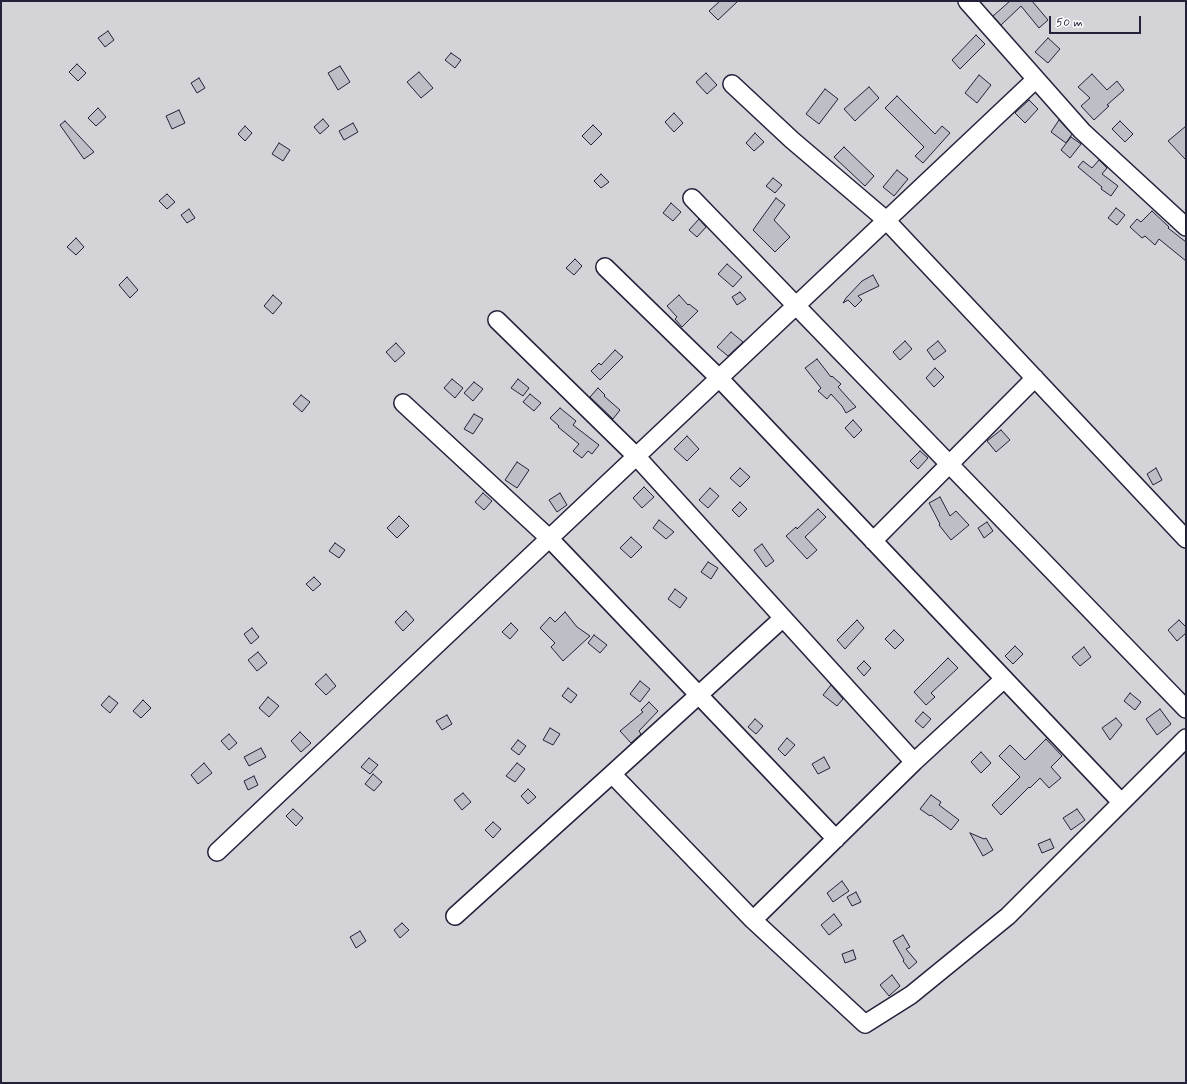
<!DOCTYPE html>
<html>
<head>
<meta charset="utf-8">
<style>
  body { margin:0 }
  #map { position:relative; width:1187px; height:1084px; overflow:hidden; background:#f2f2f3; font-family:Mynerve,sans-serif }
  canvas { display:block }
  .frame { position:absolute; inset:0; border:2px solid #22223b; pointer-events:none }
  .scale { position:absolute; left:1049px; top:16px; width:92px; height:18px; box-sizing:border-box; border:2px solid #22223b; border-top:0; padding-left:5px; font-size:12px; line-height:14px; white-space:nowrap; color:#22223b; -webkit-text-stroke:3px #fff; paint-order:stroke }
</style>
</head>
<body>
<div id="map">
<canvas width="1187" height="1084"></canvas>
<div class="frame"></div>
<div class="scale">50 m</div>
</div>
<script>
const g = document.querySelector('canvas').getContext('2d');
g.lineJoin = 'round';
function paint(path, color) {
  g.fillStyle = color;
  g.fill(path, 'evenodd');
}
function shape(rows) {
  const path = new Path2D();
  for (const r of rows) {
    path.moveTo(r[0], r[1]);
    for (let i = 2; i < r.length; i += 2) path.lineTo(r[i], r[i + 1]);
  }
  return path;
}
function strokePath(path, color, width, dash) {
  g.strokeStyle = color;
  g.lineWidth = width;
  g.lineCap = dash ? 'butt' : 'round';
  g.setLineDash(dash || []);
  g.stroke(path);
}
const green = shape([
  [1,1,1186,1,1186,1083,1,1083]
]);
const building = shape([
  [720,1,738,1,718,20,709,11,720,1],
  [1010,1,1032,1,1048,20,1039,28,1021,6,1001,25,993,16,1010,1],
  [108,31,114,40,105,47,98,38,108,31],
  [976,35,985,44,960,69,952,60,976,35],
  [1048,38,1060,49,1048,63,1035,52,1048,38],
  [451,53,461,60,455,68,445,60,451,53],
  [77,64,86,73,78,81,69,72,77,64],
  [340,66,350,82,338,90,328,73,340,66],
  [419,72,433,88,421,98,407,82,419,72],
  [706,73,717,85,707,94,696,82,706,73],
  [1092,74,1107,90,1117,81,1124,90,1107,105,1109,106,1094,120,1081,106,1090,98,1078,87,1092,74],
  [979,75,991,85,977,103,965,93,979,75],
  [199,78,205,88,197,93,191,83,199,78],
  [869,87,879,98,855,121,844,109,869,87],
  [825,89,838,99,819,124,806,114,825,89],
  [897,96,935,134,942,126,950,133,923,163,915,156,924,147,885,108,897,96],
  [1029,100,1038,109,1025,123,1015,113,1029,100],
  [98,108,106,117,96,126,88,118,98,108],
  [179,110,185,123,172,129,166,116,179,110],
  [674,113,683,123,674,132,665,122,674,113],
  [323,119,329,126,320,134,314,127,323,119],
  [1059,120,1072,134,1066,143,1051,132,1059,120],
  [65,121,94,152,84,159,60,125,65,121],
  [1120,121,1133,134,1125,142,1112,129,1120,121],
  [353,123,358,132,344,140,339,131,353,123],
  [593,125,602,134,591,145,582,136,593,125],
  [245,126,252,133,245,141,238,134,245,126],
  [1186,126,1186,160,1168,141,1186,126],
  [755,133,764,142,754,151,746,143,755,133],
  [1071,137,1081,144,1070,158,1061,150,1071,137],
  [279,143,290,150,283,161,272,154,279,143],
  [844,147,874,176,865,186,834,157,844,147],
  [1099,160,1107,168,1102,174,1118,186,1111,196,1101,189,1102,187,1078,167,1083,161,1092,168,1099,160],
  [897,170,908,179,894,196,883,187,897,170],
  [601,174,609,182,601,188,594,181,601,174],
  [773,178,782,185,775,193,766,186,773,178],
  [167,194,175,202,167,209,159,201,167,194],
  [776,198,785,205,774,220,790,237,775,252,753,230,776,198],
  [671,203,681,212,673,221,663,213,671,203],
  [1116,208,1125,215,1117,225,1108,218,1116,208],
  [189,209,195,218,187,223,181,215,189,209],
  [1152,211,1169,227,1168,228,1186,242,1186,261,1159,239,1155,245,1145,236,1142,238,1130,227,1137,219,1141,222,1152,211],
  [699,219,706,227,697,237,689,230,699,219],
  [76,238,84,247,76,255,67,247,76,238],
  [575,259,582,266,574,275,566,268,575,259],
  [727,264,742,277,733,287,718,274,727,264],
  [873,275,879,286,858,296,862,300,855,307,848,300,843,303,846,298,862,281,873,275],
  [127,277,138,290,130,298,119,285,127,277],
  [740,292,746,299,737,305,732,297,740,292],
  [273,295,282,303,273,314,264,306,273,295],
  [679,295,688,305,689,304,698,311,682,327,675,319,677,317,667,306,679,295],
  [731,332,743,342,728,356,717,347,731,332],
  [905,341,912,349,900,360,893,352,905,341],
  [938,341,946,351,934,360,927,350,938,341],
  [396,343,405,353,395,362,386,352,396,343],
  [615,350,623,357,600,380,591,371,599,363,601,365,615,350],
  [817,359,831,377,832,376,841,384,838,387,856,407,846,413,842,406,831,394,827,399,818,391,821,388,805,368,817,359],
  [935,368,944,377,934,387,926,378,935,368],
  [452,379,463,388,455,398,444,388,452,379],
  [518,379,529,388,523,396,511,388,518,379],
  [474,382,483,389,473,401,464,393,474,382],
  [598,388,605,395,604,396,620,410,613,419,590,397,598,388],
  [530,394,541,403,534,411,523,402,530,394],
  [301,395,310,402,302,412,293,404,301,395],
  [560,408,576,421,573,425,599,445,592,454,588,451,582,458,573,451,579,444,558,427,559,426,550,418,560,408],
  [474,414,483,419,473,434,464,429,474,414],
  [853,420,862,430,854,438,845,428,853,420],
  [1001,430,1010,440,996,452,987,441,1001,430],
  [687,436,699,449,687,461,674,449,687,436],
  [920,451,928,458,918,469,910,461,920,451],
  [517,462,529,470,517,488,505,480,517,462],
  [740,468,750,477,740,487,730,478,740,468],
  [1156,468,1162,480,1153,485,1147,474,1156,468],
  [644,487,654,497,642,508,633,498,644,487],
  [710,488,719,496,708,508,699,500,710,488],
  [483,493,492,501,484,510,475,502,483,493],
  [560,493,567,505,557,512,549,500,560,493],
  [940,497,950,516,956,511,969,525,951,540,939,525,940,524,929,503,940,497],
  [740,502,747,509,739,517,732,510,740,502],
  [818,509,826,517,805,537,817,550,807,559,786,536,796,527,797,529,818,509],
  [399,516,409,526,397,538,387,528,399,516],
  [659,520,674,532,666,539,653,528,659,520],
  [987,522,993,531,984,538,978,528,987,522],
  [631,537,642,547,631,558,620,548,631,537],
  [335,543,345,550,339,558,329,551,335,543],
  [762,544,774,561,766,567,754,550,762,544],
  [708,562,718,568,711,579,701,572,708,562],
  [314,577,321,584,313,591,306,584,314,577],
  [675,589,687,598,680,608,668,599,675,589],
  [406,611,414,620,403,631,395,622,406,611],
  [565,612,577,627,590,636,563,661,551,647,555,643,540,628,550,617,555,622,565,612],
  [857,620,864,628,845,649,837,640,857,620],
  [1179,620,1186,627,1186,633,1177,641,1168,630,1179,620],
  [511,623,518,630,510,639,502,632,511,623],
  [252,628,259,637,251,644,244,634,252,628],
  [894,630,904,640,895,649,885,639,894,630],
  [594,635,607,645,600,653,588,643,594,635],
  [1015,646,1023,654,1013,664,1005,656,1015,646],
  [1084,647,1091,657,1080,666,1072,657,1084,647],
  [258,652,267,663,257,671,248,660,258,652],
  [948,658,958,668,931,693,935,697,926,705,914,692,948,658],
  [864,661,871,668,864,676,857,668,864,661],
  [326,674,336,686,326,695,315,684,326,674],
  [640,681,650,689,640,702,630,694,640,681],
  [831,685,843,699,837,706,823,695,831,685],
  [568,688,577,695,571,703,562,696,568,688],
  [1130,693,1141,702,1135,710,1124,701,1130,693],
  [109,696,118,703,110,713,101,705,109,696],
  [268,697,279,706,269,717,259,708,268,697],
  [143,700,151,708,141,718,133,711,143,700],
  [649,702,658,711,639,731,641,734,631,743,620,731,643,712,641,710,649,702],
  [1160,709,1171,724,1157,735,1146,719,1160,709],
  [923,712,931,719,923,728,915,721,923,712],
  [447,715,452,724,442,730,436,721,447,715],
  [1116,718,1122,725,1110,740,1102,728,1116,718],
  [755,719,763,726,756,734,748,727,755,719],
  [550,728,560,734,553,745,543,740,550,728],
  [300,732,311,743,301,752,291,741,300,732],
  [229,734,237,743,229,750,221,741,229,734],
  [787,738,795,745,785,756,778,749,787,738],
  [1046,739,1062,756,1051,767,1061,778,1049,788,1040,778,1030,788,1029,787,1001,815,992,805,1020,777,999,756,1010,745,1025,760,1046,739],
  [518,740,526,746,519,755,511,749,518,740],
  [261,748,266,757,249,766,244,757,261,748],
  [981,752,991,763,981,773,971,762,981,752],
  [824,757,830,768,818,774,812,764,824,757],
  [369,758,378,765,370,774,361,767,369,758],
  [204,763,212,773,198,784,191,775,204,763],
  [517,763,525,769,515,782,506,776,517,763],
  [373,774,382,782,374,791,365,784,373,774],
  [254,776,258,785,248,790,244,781,254,776],
  [528,789,536,797,528,804,521,796,528,789],
  [463,793,471,802,462,810,454,800,463,793],
  [931,795,941,802,939,805,959,820,951,830,931,815,930,816,920,809,931,795],
  [293,809,303,818,296,826,286,816,293,809],
  [1077,809,1085,820,1071,830,1063,818,1077,809],
  [493,822,501,829,493,838,485,830,493,822],
  [970,833,984,839,986,838,993,850,983,856,970,833],
  [1050,839,1054,848,1042,853,1038,844,1050,839],
  [842,881,849,891,833,902,827,893,842,881],
  [856,892,861,902,852,906,847,897,856,892],
  [834,914,842,925,829,935,821,925,834,914],
  [402,923,409,930,400,938,394,930,402,923],
  [360,931,366,941,356,948,350,937,360,931],
  [903,935,910,947,906,949,917,962,909,969,903,961,904,960,893,941,903,935],
  [853,950,856,959,845,963,842,954,853,950],
  [892,975,900,986,889,996,880,985,892,975]
]);
const minor = shape([
  [967,1,1082,131,1186,227],
  [732,84,792,140,886,220,1186,539],
  [692,198,1186,709],
  [605,267,719,378,1121,802],
  [497,320,636,456,914,762],
  [403,403,549,538,836,839],
  [873,541,1035,378],
  [1004,679,914,762,753,920,865,1024,911,995,1008,916,1186,738],
  [217,852,1036,79],
  [455,916,612,774],
  [753,920,612,774,783,618]
]);
paint(green, '#d3d3d8');
paint(building, '#bebec6');
strokePath(building, '#22223b', 1);
strokePath(minor, '#22223b', 20);
strokePath(minor, '#fff', 17);
</script>
</body>
</html>
